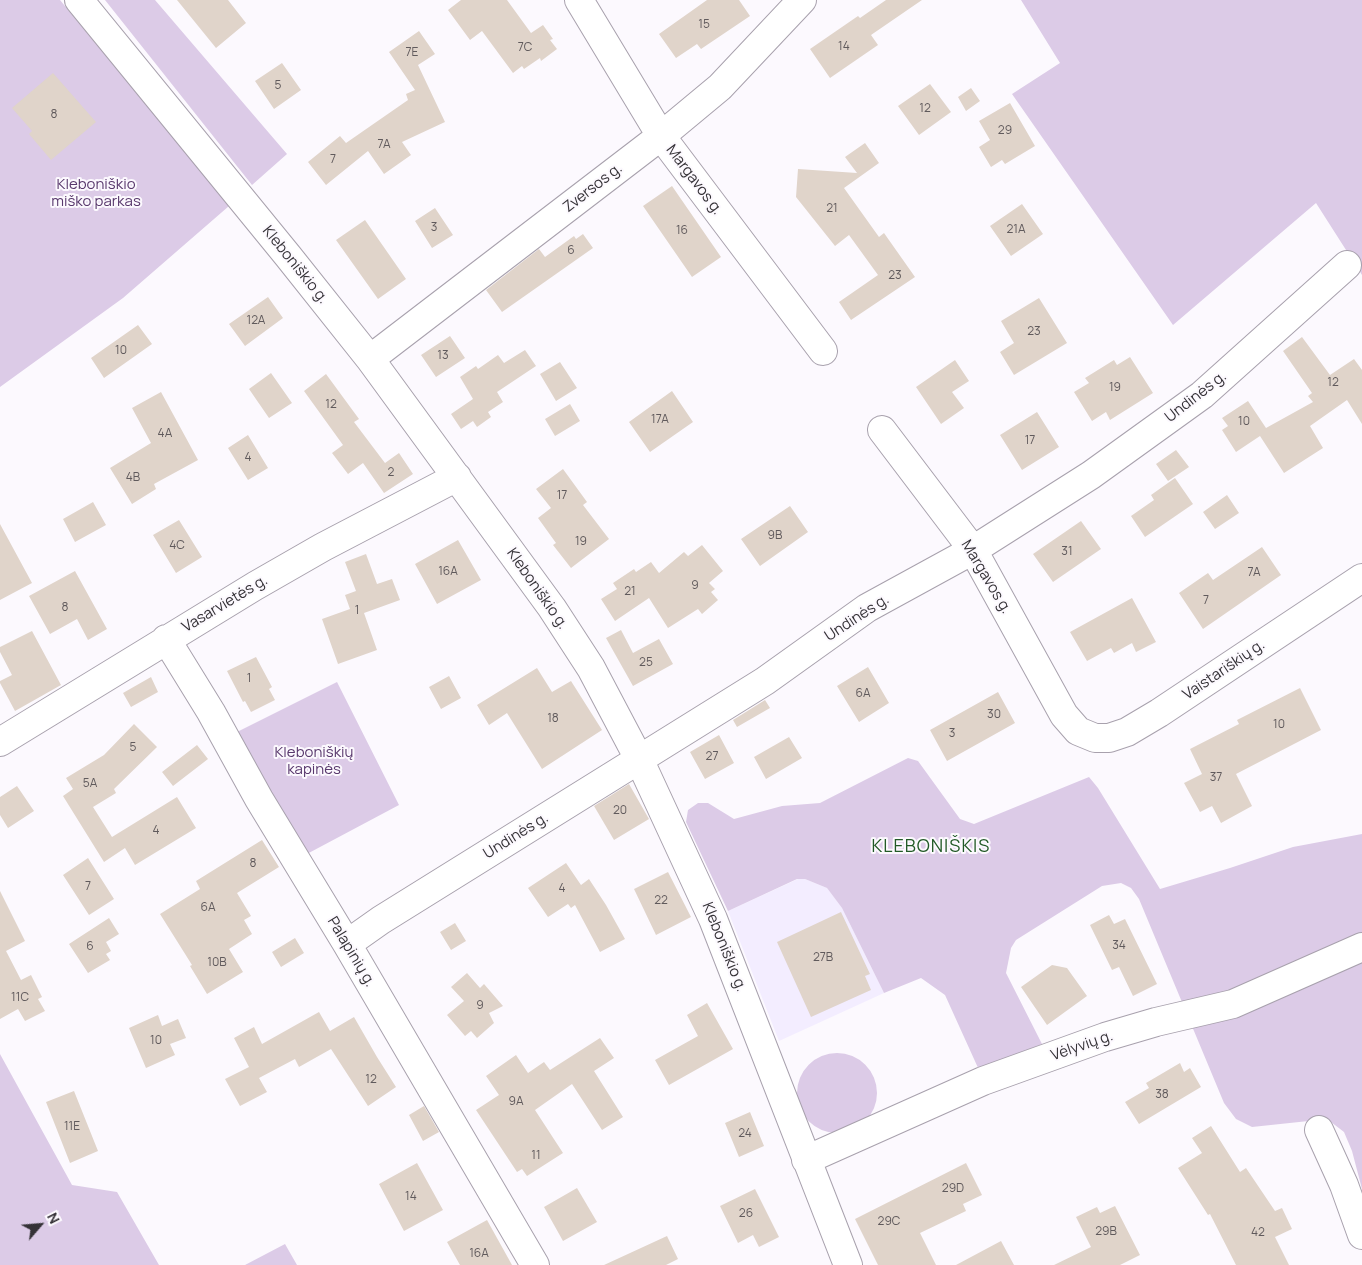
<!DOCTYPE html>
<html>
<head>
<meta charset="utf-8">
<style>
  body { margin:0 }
  #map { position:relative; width:1362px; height:1265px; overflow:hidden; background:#fcf9fe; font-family:Manrope,sans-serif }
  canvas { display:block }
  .north { position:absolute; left:15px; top:1200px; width:50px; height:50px; -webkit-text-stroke:4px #fcf9fe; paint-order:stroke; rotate:63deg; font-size:14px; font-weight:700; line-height:20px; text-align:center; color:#353237 }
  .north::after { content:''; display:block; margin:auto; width:18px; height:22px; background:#353237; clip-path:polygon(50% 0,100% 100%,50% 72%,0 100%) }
</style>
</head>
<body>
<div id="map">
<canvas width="1362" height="1265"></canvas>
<div class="north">N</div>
</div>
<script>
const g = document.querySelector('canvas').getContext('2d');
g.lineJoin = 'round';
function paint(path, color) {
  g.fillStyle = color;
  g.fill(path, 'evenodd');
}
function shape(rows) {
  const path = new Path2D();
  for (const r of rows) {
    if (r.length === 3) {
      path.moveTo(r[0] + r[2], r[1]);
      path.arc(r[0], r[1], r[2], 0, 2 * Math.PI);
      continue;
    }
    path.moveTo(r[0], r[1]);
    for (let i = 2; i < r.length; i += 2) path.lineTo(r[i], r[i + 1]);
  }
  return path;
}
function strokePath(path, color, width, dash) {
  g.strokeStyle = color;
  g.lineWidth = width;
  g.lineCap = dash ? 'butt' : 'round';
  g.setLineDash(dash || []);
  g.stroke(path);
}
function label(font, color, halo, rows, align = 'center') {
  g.font = font + ' Manrope,sans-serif';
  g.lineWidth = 4;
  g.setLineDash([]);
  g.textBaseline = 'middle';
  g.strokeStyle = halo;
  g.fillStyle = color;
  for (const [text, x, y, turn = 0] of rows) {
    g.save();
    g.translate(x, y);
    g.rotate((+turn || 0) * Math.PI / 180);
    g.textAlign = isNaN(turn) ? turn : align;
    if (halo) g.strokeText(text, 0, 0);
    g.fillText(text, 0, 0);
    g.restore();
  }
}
const commercial = shape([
  [798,879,805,879,827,888,842,908,884,993,779,1041,728,911]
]);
const green = shape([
  [0,0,60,0,229,206,123,298,0,387],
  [105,0,155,0,287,154,252,185],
  [1021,0,1362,0,1362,275,1316,203,1173,325,1012,94,1060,63],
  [337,682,399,805,305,855,233,734],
  [908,758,918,761,960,819,974,824,1089,777,1098,788,1160,889,1230,868,1293,847,1362,834,1362,1189,1352,1151,1344,1132,1331,1122,1318,1120,1252,1127,1236,1119,1224,1103,1139,899,1131,888,1121,883,1102,886,1016,940,1011,948,1006,973,1042,1044,979,1070,945,995,921,978,884,993,842,908,827,888,805,879,797,879,728,911,686,822,688,810,698,803,708,803,734,819,782,806,820,803],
  [837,1093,40],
  [0,1054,72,1185,117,1192,159,1265,0,1265],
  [285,1244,297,1265,245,1265]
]);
const building = shape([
  [177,0,228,0,246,23,216,48],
  [461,0,507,0,531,33,543,25,553,39,550,40,557,49,541,61,540,58,524,69,522,66,513,73,482,31,470,40,448,10],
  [707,0,739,0,750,16,701,49,697,44,676,58,659,34],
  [886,0,922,0,871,35,878,45,830,78,810,49,858,16,860,18],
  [419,31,435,54,418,65,445,122,402,142,411,155,384,174,368,151,326,185,308,162,340,136,346,143,408,100,406,94,415,90,389,52],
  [282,63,301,90,274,109,255,81],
  [53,73,96,122,51,160,29,134,32,131,12,108],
  [930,84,951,112,919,135,898,106],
  [971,88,980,101,966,111,958,97],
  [1010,103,1035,146,1005,164,1002,160,991,167,979,147,990,140,979,121],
  [865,143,879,163,844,188,879,237,884,233,915,277,851,320,839,302,878,275,849,235,835,246,796,197,798,169,857,173,845,157],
  [672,186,721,257,692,277,643,206],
  [1022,204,1043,234,1011,256,990,226],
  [435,208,453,235,432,248,415,221],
  [365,220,406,279,378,299,336,240],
  [583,234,593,248,502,312,486,290,539,249,545,257,574,236,576,239],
  [268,297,283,318,245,346,229,324],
  [1039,298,1067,343,1014,375,1000,352,1014,343,1001,321],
  [138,325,152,344,104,378,91,358],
  [450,336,465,358,436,377,421,355],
  [1302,337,1330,375,1354,359,1362,370,1362,424,1347,400,1310,426,1323,448,1284,473,1260,436,1236,452,1222,430,1228,426,1222,418,1248,401,1266,428,1313,402,1308,396,1312,393,1283,351],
  [525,350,536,366,497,392,503,402,488,412,491,417,477,427,473,421,461,429,451,414,473,399,460,377,476,366,478,369,498,355,504,363],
  [1130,357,1153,393,1110,420,1106,412,1092,421,1074,392,1089,383,1085,378,1114,360,1117,365],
  [955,360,969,381,952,392,964,408,941,424,916,387],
  [560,362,577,388,556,401,540,374],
  [271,373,292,403,269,418,249,389],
  [326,374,359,419,354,422,385,463,399,453,413,474,384,493,363,463,348,474,332,453,343,445,304,391],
  [672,391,693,422,650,452,629,422],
  [161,392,198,460,154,484,156,489,132,504,110,468,151,443,132,408],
  [570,404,580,421,555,436,545,419],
  [1037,412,1059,447,1022,470,1000,435],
  [248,435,268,468,248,480,228,448],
  [1176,450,1189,467,1168,481,1156,464],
  [563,469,587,502,583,505,609,539,571,568,553,545,556,543,538,518,551,508,536,489],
  [1175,478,1193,504,1145,537,1131,516,1154,500,1151,495],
  [1227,495,1239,513,1215,529,1203,512],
  [93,502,106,525,75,542,63,519],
  [790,506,808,532,760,566,741,539],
  [179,520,202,557,176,573,153,535],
  [1081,521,1101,549,1053,582,1033,554],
  [0,524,32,583,0,600],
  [458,540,481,580,437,604,415,564],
  [702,545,723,571,709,583,715,589,711,592,718,600,702,614,698,609,668,628,649,598,615,621,601,599,617,589,613,583,634,569,636,572,651,562,659,573,684,552,688,556],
  [1262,547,1281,575,1203,629,1179,593,1208,573,1213,580],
  [366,554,377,584,392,579,400,600,364,613,377,650,338,664,322,619,350,609,345,595,356,591,345,562],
  [75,571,107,629,88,640,77,619,50,634,29,596],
  [1132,598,1156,642,1136,652,1132,643,1114,653,1111,648,1087,661,1070,632],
  [621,630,633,653,659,639,673,664,633,686,606,638],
  [32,631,61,685,15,711,0,683,0,681,12,675,0,652,0,647],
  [256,657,272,687,269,689,275,700,251,712,245,701,243,702,227,671],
  [868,667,889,703,859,722,837,686],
  [537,668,552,692,571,681,602,730,542,769,507,713,489,725,477,705],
  [449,676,461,698,441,709,429,687],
  [151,677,158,692,131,707,123,693],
  [1300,688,1321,730,1236,774,1252,806,1221,823,1212,806,1200,812,1184,783,1202,774,1190,749,1239,724,1237,720],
  [998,692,1015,723,947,761,930,730],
  [765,700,770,708,737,727,733,720],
  [134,724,157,747,114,789,116,793,93,807,112,837,177,797,196,828,135,865,125,848,104,862,63,796,73,789,66,778,104,755],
  [719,735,734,763,705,779,690,752],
  [789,737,802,758,766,779,754,757],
  [197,745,208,759,173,786,162,772],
  [629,784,649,819,614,840,594,806],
  [17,786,34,811,8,828,0,815,0,797],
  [262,840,279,867,237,893,251,916,244,920,252,934,229,949,243,972,207,994,190,966,192,965,160,914,200,889,196,881],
  [88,858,114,899,89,915,63,875],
  [566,863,581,885,589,879,606,905,625,939,600,952,575,905,571,908,568,904,548,917,528,888],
  [668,872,691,917,656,935,634,889],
  [0,891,25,941,6,951,21,980,31,975,42,997,38,999,45,1011,25,1021,18,1009,0,1019],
  [841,912,870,974,865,976,871,990,811,1017,777,942],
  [1109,915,1114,924,1125,919,1157,984,1133,996,1119,967,1112,970,1090,925],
  [109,918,119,934,106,942,111,951,106,954,110,960,88,973,69,944],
  [455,923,466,941,451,950,440,932],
  [295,938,304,953,281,967,272,952],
  [1052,965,1067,968,1087,996,1047,1025,1021,987],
  [467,973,480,988,484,984,503,1006,489,1013,494,1023,477,1038,471,1031,465,1036,447,1015,464,1001,451,987],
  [707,1003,733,1049,669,1085,655,1060,698,1036,687,1015],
  [319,1012,330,1031,354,1017,377,1057,396,1087,368,1106,331,1049,299,1067,295,1059,259,1078,267,1092,240,1106,225,1079,249,1067,234,1038,254,1027,262,1044],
  [158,1015,162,1026,178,1019,186,1038,170,1044,175,1055,146,1068,129,1028],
  [600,1038,614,1058,594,1071,623,1117,602,1130,572,1084,535,1110,563,1153,527,1176,522,1169,517,1172,476,1110,499,1095,486,1076,516,1055,528,1073,544,1062,550,1070],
  [1180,1063,1184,1072,1190,1068,1201,1087,1139,1124,1125,1102,1149,1088,1146,1083],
  [74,1091,98,1151,70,1163,46,1102],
  [424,1106,439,1132,423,1141,409,1115],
  [750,1112,764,1146,739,1157,725,1123],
  [1211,1126,1240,1172,1246,1168,1275,1211,1282,1208,1292,1229,1275,1237,1289,1265,1236,1265,1210,1214,1208,1215,1178,1168,1202,1153,1192,1138],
  [417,1163,443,1210,404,1231,379,1184],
  [966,1163,982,1195,963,1204,966,1211,920,1233,936,1265,878,1265,855,1219],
  [577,1188,597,1222,563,1241,544,1207],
  [755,1189,779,1237,759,1247,753,1235,738,1243,720,1206],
  [1115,1206,1140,1255,1120,1265,1054,1265,1091,1247,1076,1217,1097,1207,1100,1213],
  [487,1220,512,1265,460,1265,447,1242],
  [667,1236,678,1259,666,1265,604,1265],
  [1001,1241,1014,1265,956,1265]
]);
const minor = shape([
  [79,0,288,256,370,359,552,608,591,668,639,759,713,919,848,1265],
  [579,0,661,136,823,351],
  [370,359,661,136,720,87,802,0],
  [882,430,973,550,1064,715,1078,731,1095,738,1109,738,1127,732,1159,713,1362,578],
  [166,639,211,712,259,799,347,944,535,1265],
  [0,742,255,586,323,547,457,477],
  [347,944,381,920,765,681,867,608,973,550,1091,475,1202,395,1347,265],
  [1319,1130,1344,1185,1362,1235],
  [806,1160,983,1081,1105,1037,1156,1022,1233,1004,1362,947]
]);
const numberNames = [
  ["15",704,25],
  ["14",844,47],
  ["7C",525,48],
  ["7E",412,53],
  ["5",278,86],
  ["12",925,109],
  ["8",54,115],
  ["29",1005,131],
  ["7A",384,145],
  ["7",333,160],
  ["21",832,209],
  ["3",434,228],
  ["21A",1016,230],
  ["16",682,231],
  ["6",571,251],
  ["23",895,276],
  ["12A",256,321],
  ["23",1034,332],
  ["10",121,351],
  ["13",443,356],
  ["12",1333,383],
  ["19",1115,388],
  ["12",331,405],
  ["17A",660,420],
  ["10",1244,422],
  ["4A",165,434],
  ["17",1030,441],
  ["4",248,458],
  ["2",391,473],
  ["4B",133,478],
  ["17",562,496],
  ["9B",775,536],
  ["19",581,542],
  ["4C",177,546],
  ["31",1067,552],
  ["16A",448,572],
  ["7A",1254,573],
  ["9",695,586],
  ["21",630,592],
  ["7",1206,601],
  ["8",65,608],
  ["1",357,611],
  ["25",646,663],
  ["1",249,679],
  ["6A",863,694],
  ["30",994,715],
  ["18",553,719],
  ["10",1279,725],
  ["3",952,734],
  ["5",133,748],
  ["27",712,757],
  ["37",1216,778],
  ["5A",90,784],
  ["20",620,811],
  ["4",156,831],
  ["8",253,864],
  ["7",88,887],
  ["4",562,889],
  ["22",661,901],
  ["6A",208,908],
  ["34",1119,946],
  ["6",90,947],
  ["27B",823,958],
  ["10B",217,963],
  ["11C",20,998],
  ["9",480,1006],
  ["10",156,1041],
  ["12",371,1080],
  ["38",1162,1095],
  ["9A",516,1102],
  ["11E",72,1127],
  ["24",745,1134],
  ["11",536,1156],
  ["29D",953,1189],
  ["14",411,1197],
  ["26",746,1214],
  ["29C",889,1222],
  ["29B",1106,1232],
  ["42",1258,1233],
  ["16A",479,1254]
];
const streetNames = [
  ["Margavos g.",694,180,53],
  ["Zversos g.",593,188,-38],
  ["Kleboniškio g.",295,265,51],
  ["Undinės g.",1196,397,-38],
  ["Margavos g.",986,577,59],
  ["Kleboniškio g.",537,589,55],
  ["Vasarvietės g.",225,604,-31],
  ["Undinės g.",857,618,-33],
  ["Vaistariškių g.",1224,670,-34],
  ["Undinės g.",516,836,-32],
  ["Kleboniškio g.",724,947,68],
  ["Palapinių g.",351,952,59],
  ["Vėlyvių g.",1082,1046,-19]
];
const parkNames = [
  ["Kleboniškio",96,185],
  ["miško parkas",96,202],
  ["Kleboniškių",314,753],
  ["kapinės",314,770]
];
const quarterNames = [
  ["KLEBONIŠKIS",931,847]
];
paint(commercial, '#f3edff');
paint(green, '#dccbe7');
paint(building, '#e0d4ca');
strokePath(minor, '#a8a1ad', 30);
strokePath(minor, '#fff', 28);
label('12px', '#605a5c', null, numberNames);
label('15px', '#353237', '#fcf9fe', streetNames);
label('15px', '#59396d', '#fcf9fe', parkNames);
g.letterSpacing = '1px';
label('18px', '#225a27', '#fcf9fe', quarterNames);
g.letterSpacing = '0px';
</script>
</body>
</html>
